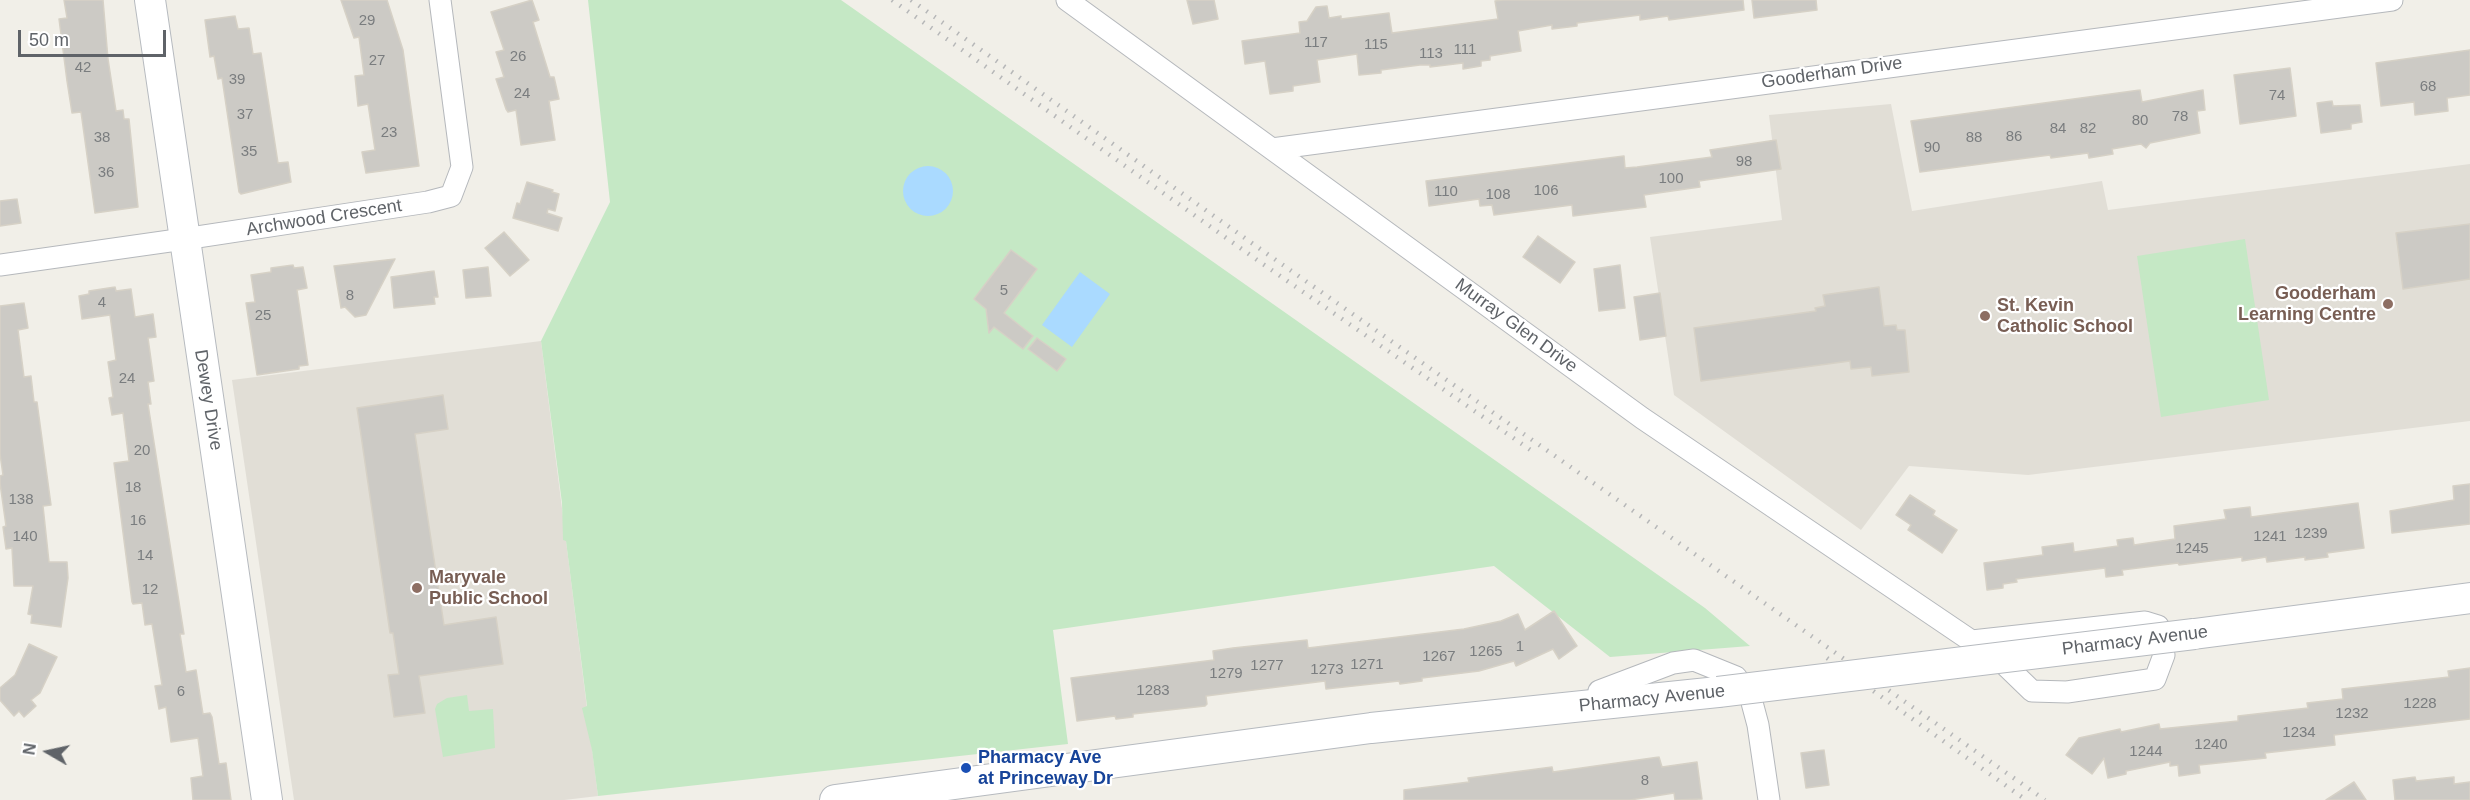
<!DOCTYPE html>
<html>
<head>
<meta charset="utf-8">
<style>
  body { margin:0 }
  #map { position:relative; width:2470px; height:800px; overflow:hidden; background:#f1efe8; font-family:Arial,sans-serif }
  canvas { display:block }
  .north { position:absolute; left:18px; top:722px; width:60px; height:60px; -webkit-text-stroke:4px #fff; paint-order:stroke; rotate:279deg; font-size:16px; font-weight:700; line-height:24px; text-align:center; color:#5f6368 }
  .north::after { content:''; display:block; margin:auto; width:21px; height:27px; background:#5f6368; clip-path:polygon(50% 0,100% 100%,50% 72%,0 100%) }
  .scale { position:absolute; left:18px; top:30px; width:148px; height:27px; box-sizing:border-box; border:3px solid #5f6368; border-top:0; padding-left:8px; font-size:18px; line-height:21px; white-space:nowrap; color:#5f6368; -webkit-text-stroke:4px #fff; paint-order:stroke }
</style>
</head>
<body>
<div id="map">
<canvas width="2470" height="800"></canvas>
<div class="north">N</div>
<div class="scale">50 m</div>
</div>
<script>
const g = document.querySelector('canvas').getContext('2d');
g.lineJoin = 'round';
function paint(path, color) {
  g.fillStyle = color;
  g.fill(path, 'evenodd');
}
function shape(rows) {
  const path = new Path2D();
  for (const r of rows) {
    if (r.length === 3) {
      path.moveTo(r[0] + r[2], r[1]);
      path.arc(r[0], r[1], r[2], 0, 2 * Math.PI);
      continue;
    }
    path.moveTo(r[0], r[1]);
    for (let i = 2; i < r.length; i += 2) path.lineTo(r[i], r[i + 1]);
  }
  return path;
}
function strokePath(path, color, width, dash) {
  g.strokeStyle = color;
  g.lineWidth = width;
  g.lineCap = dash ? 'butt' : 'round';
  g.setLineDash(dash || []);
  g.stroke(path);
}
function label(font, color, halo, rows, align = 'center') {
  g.font = font + ' Arial,sans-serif';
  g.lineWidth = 4.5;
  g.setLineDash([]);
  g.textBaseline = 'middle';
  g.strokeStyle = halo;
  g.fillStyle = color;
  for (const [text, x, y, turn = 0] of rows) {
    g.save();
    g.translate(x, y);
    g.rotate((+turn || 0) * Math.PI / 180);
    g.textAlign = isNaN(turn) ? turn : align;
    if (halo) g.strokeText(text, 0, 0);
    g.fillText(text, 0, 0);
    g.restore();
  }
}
const education = shape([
  [1891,104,1912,211,2102,181,2108,210,2470,164,2470,421,2028,475,1909,466,1861,530,1674,395,1650,237,1782,220,1769,115],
  [541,341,598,796,564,800,294,800,232,380]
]);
const green = shape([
  [588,0,841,0,1705,608,1750,646,1610,657,1494,566,1053,630,1068,744,598,796,592,750,582,708,587,706,566,541,563,540,562,503,541,341,610,202],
  [2245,239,2269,400,2161,417,2137,256],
  [467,695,469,711,493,709,495,748,443,757,435,709,437,704,447,698]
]);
const water = shape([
  [928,191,25],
  [1080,272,1110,294,1072,347,1042,325]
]);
const building = shape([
  [64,0,103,0,108,59,116,111,123,110,124,119,129,119,138,207,95,213,81,112,72,113,67,81,59,19,67,18,64,0],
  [341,0,387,0,403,50,419,166,366,173,362,152,375,150,368,104,358,106,355,76,364,75,359,37,354,38,341,0],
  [532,0,539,20,533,22,550,77,554,77,559,99,549,101,555,140,521,145,516,110,508,112,506,109,496,79,504,77,496,52,504,50,491,12,532,0],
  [1187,0,1214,0,1218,19,1193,24,1187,0],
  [1503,0,1743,0,1744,10,1669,20,1668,16,1640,20,1640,15,1577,23,1577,26,1552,29,1552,25,1518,31,1521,51,1490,56,1490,60,1481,61,1481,66,1463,69,1463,63,1430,67,1430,65,1420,65,1381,70,1381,73,1359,75,1357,54,1317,60,1320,82,1293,86,1293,91,1270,94,1265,61,1245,64,1242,41,1300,33,1299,22,1307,21,1316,7,1327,6,1329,18,1341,16,1341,19,1389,13,1392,33,1498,19,1495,1,1503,0],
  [1752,0,1816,0,1817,10,1754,18,1752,0],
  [235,16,238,29,249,28,253,54,261,53,278,163,288,162,291,182,241,194,239,192,222,78,218,79,214,56,210,57,205,20,235,16],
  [2470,50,2470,95,2447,98,2448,111,2415,115,2414,102,2381,106,2376,63,2470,50],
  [2290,68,2296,116,2240,124,2234,75,2290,68],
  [2140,90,2142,102,2203,90,2205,110,2197,111,2200,133,2150,143,2146,148,2141,144,2112,149,2113,154,2089,158,2088,153,2051,158,2050,155,1920,172,1911,121,2140,90],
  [2332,101,2333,106,2360,105,2362,122,2351,124,2351,129,2321,133,2317,103,2332,101],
  [1776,140,1781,169,1699,181,1700,187,1644,195,1646,207,1573,216,1572,205,1494,215,1492,205,1480,206,1479,199,1429,206,1426,181,1624,156,1625,168,1637,167,1712,157,1710,150,1776,140],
  [527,182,553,190,552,192,559,194,555,211,548,209,547,213,562,218,558,231,513,218,517,203,520,204,527,182],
  [17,199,21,223,0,226,0,201,17,199],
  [2470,224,2470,279,2403,289,2396,233,2470,224],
  [504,232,529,260,510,276,485,248,504,232],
  [1538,236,1575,262,1560,283,1523,257,1538,236],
  [1011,250,1037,269,1004,313,1033,336,1023,349,994,327,989,333,986,309,974,299,1011,250],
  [395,259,366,315,355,317,345,307,341,308,334,266,395,259],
  [293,265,294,268,303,267,307,288,297,290,308,365,299,366,299,369,257,375,246,303,255,302,251,275,271,272,271,268,293,265],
  [1620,265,1625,308,1599,311,1594,269,1620,265],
  [488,267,491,296,466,298,463,270,488,267],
  [434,271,438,297,434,297,435,304,394,308,391,277,434,271],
  [115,287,116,291,131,289,135,317,153,314,156,337,148,338,154,381,148,382,151,404,148,404,184,634,180,634,186,672,196,670,203,714,210,713,212,717,219,764,226,763,231,800,193,800,191,778,203,776,198,738,171,742,166,707,159,709,155,686,162,685,152,624,145,625,142,603,133,604,132,602,114,463,129,461,123,413,112,415,109,398,113,397,108,362,116,360,110,315,82,319,79,296,89,294,89,291,115,287],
  [1879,287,1884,326,1896,325,1897,330,1905,330,1909,372,1872,376,1871,367,1851,369,1850,361,1701,381,1694,328,1816,311,1815,308,1825,306,1823,295,1879,287],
  [1660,293,1666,336,1640,340,1634,297,1660,293],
  [24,303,28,328,18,330,24,377,31,376,34,402,37,402,51,505,43,506,49,562,67,562,68,578,61,627,31,623,32,615,28,614,33,586,14,586,12,548,6,549,3,527,6,526,0,483,0,476,3,475,0,454,0,306,24,303],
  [1037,338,1066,359,1057,371,1028,349,1037,338],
  [443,395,448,429,415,434,444,625,496,617,503,664,419,676,425,713,394,717,388,675,399,674,393,633,390,633,357,408,443,395],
  [2470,484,2470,524,2392,533,2390,511,2454,500,2453,486,2470,484],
  [1910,495,1935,511,1933,515,1957,530,1942,553,1908,530,1911,525,1896,515,1910,495],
  [2358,503,2364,548,2327,553,2328,557,2305,560,2305,557,2267,562,2266,557,2242,561,2242,557,2179,565,2178,563,2122,570,2123,575,2106,577,2105,568,2016,579,2017,582,2003,584,2003,588,1987,590,1984,563,2043,555,2042,547,2073,543,2074,552,2118,546,2117,540,2133,538,2134,545,2175,539,2174,526,2226,519,2224,510,2250,507,2251,517,2358,503],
  [1554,611,1577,646,1559,659,1553,649,1516,666,1514,661,1479,671,1422,678,1422,681,1400,684,1399,681,1326,689,1325,681,1206,696,1207,704,1205,706,1133,714,1133,717,1116,719,1115,716,1077,721,1071,678,1214,660,1213,651,1233,648,1307,640,1308,648,1464,629,1501,621,1518,614,1525,630,1554,611],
  [29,644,57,657,40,693,31,700,36,706,24,717,19,711,14,716,0,700,0,688,15,675,29,644],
  [2470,668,2470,719,2334,735,2335,745,2265,753,2266,758,2199,765,2200,773,2179,776,2178,765,2170,766,2170,762,2126,771,2126,774,2108,778,2104,758,2092,774,2066,755,2079,738,2120,729,2121,732,2159,724,2160,729,2238,721,2238,716,2308,708,2307,703,2343,699,2342,689,2449,677,2448,671,2470,668],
  [1824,750,1829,785,1806,788,1801,753,1824,750],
  [1659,757,1662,767,1697,762,1702,799,1675,800,1674,793,1630,800,1404,800,1404,790,1469,782,1468,778,1552,767,1553,772,1659,757],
  [2415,777,2416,781,2454,777,2454,784,2470,782,2470,800,2395,800,2393,780,2415,777],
  [2354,782,2366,800,2326,800,2354,782]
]);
const street = shape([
  [1067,0,1642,418,2001,661,2032,691,2067,692,2155,679,2164,655,2158,626,2145,622,1972,641],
  [1272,149,2392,0],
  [0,265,184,239,428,202,451,196,462,167,440,0],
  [1599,691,1673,663,1694,660,1736,677,1750,695,1758,725,1769,800]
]);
const secondary = shape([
  [150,0,267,800],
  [2194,634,2470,598],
  [835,800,1371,728,1718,692]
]);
const rail = shape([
  [892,0,1260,262,1532,451],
  [911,0,1263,251,2045,800],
  [1827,658,2026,800]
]);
const secondaryBridge = shape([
  [1718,692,2194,634]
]);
const markers = [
  [2388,304,6,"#8d6e63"],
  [1985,316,6,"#8d6e63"],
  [417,588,6,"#8d6e63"],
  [966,768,6,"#1a4fb4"]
];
const numberNames = [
  ["29",367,21],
  ["117",1316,43],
  ["115",1376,45],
  ["111",1465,50],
  ["113",1431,54],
  ["26",518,57],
  ["27",377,61],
  ["42",83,68],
  ["39",237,80],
  ["68",2428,87],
  ["24",522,94],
  ["74",2277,96],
  ["37",245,115],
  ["78",2180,117],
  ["80",2140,121],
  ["84",2058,129],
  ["82",2088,129],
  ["23",389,133],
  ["86",2014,137],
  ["38",102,138],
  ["88",1974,138],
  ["90",1932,148],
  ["35",249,152],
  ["98",1744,162],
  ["36",106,173],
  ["100",1671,179],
  ["106",1546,191],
  ["110",1446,192],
  ["108",1498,195],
  ["5",1004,291],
  ["8",350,296],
  ["4",102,303],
  ["25",263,316],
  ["24",127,379],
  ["20",142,451],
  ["18",133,488],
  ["138",21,500],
  ["16",138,521],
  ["1239",2311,534],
  ["140",25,537],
  ["1241",2270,537],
  ["1245",2192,549],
  ["14",145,556],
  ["12",150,590],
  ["1",1520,647],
  ["1265",1486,652],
  ["1267",1439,657],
  ["1271",1367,665],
  ["1277",1267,666],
  ["1273",1327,670],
  ["1279",1226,674],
  ["1283",1153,691],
  ["6",181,692],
  ["1228",2420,704],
  ["1232",2352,714],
  ["1234",2299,733],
  ["1240",2211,745],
  ["1244",2146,752],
  ["8",1645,781]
];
const streetNames = [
  ["Gooderham Drive",1832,73,-8],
  ["Archwood Crescent",324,218,-9],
  ["Murray Glen Drive",1516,326,36],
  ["Dewey Drive",208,400,81],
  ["Pharmacy Avenue",2135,641,-7],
  ["Pharmacy Avenue",1652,699,-6]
];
const educationNames = [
  ["Gooderham",2376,294,"right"],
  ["Learning Centre",2376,315,"right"],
  ["St. Kevin",1997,306],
  ["Catholic School",1997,327],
  ["Maryvale",429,578],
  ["Public School",429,599]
];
const transitNames = [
  ["Pharmacy Ave",978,758],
  ["at Princeway Dr",978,779]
];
paint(education, '#e1ded6');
paint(green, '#c5e8c5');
paint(water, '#aadaff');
paint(building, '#cccac5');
strokePath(building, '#d6d1c6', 1.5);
strokePath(street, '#b5b8bc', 23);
strokePath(secondary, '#b6babf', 32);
strokePath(street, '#fff', 21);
strokePath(secondary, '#fff', 30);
strokePath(rail, '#b6b7b8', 4.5, [1.5, 8]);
strokePath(secondaryBridge, '#b6babf', 32, []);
strokePath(secondaryBridge, '#fff', 30);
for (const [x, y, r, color] of markers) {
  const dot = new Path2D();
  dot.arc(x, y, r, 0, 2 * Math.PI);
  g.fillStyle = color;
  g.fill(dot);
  strokePath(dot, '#fff', 2);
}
label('15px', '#7a7d7f', null, numberNames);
label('18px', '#5f6368', '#fff', streetNames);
label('bold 18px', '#785e54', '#fff', educationNames, 'left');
label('bold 18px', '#164399', '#fff', transitNames, 'left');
</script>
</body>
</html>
